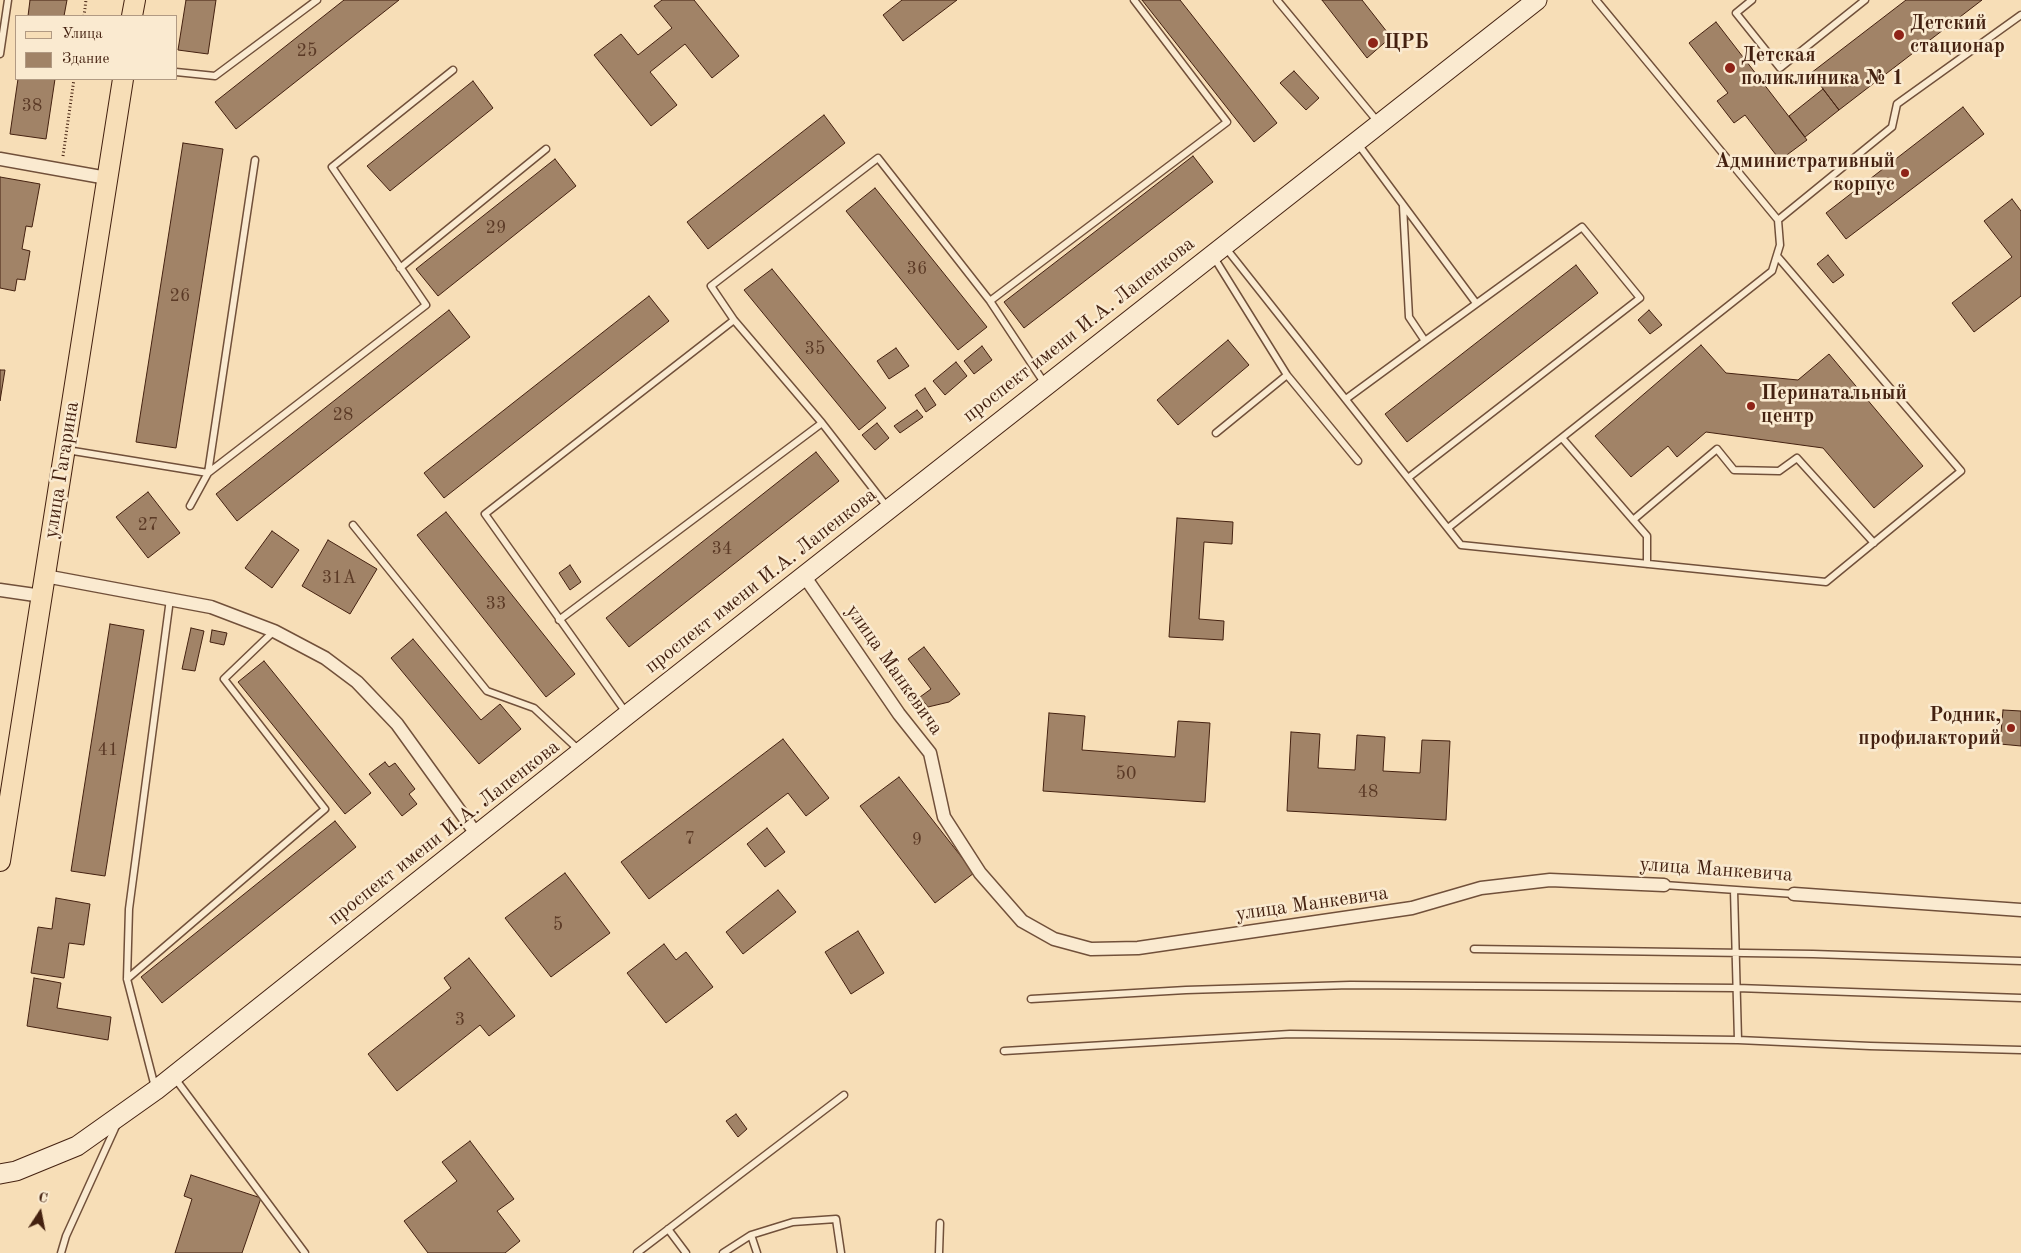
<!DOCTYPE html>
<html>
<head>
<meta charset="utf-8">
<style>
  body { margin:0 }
  #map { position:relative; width:2021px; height:1253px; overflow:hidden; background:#f7deb7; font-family:"Old Standard TT",serif }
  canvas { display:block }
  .legend { position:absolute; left:15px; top:15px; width:162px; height:65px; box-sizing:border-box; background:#faead0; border:1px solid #b19a83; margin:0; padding:6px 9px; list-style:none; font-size:15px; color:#442110 }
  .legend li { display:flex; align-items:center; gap:10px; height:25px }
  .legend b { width:25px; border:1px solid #b19a83 }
  .north { position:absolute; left:15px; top:1188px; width:50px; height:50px; -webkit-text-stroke:4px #faead0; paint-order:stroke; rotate:11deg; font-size:14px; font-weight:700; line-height:20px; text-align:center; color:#442110 }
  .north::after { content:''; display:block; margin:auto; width:18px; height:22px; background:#442110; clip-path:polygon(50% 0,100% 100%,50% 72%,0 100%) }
</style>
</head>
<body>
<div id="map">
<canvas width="2021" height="1253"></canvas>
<ul class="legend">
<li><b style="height:6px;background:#f7deb7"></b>Улица</li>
<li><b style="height:14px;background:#a18367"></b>Здание</li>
</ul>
<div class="north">С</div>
</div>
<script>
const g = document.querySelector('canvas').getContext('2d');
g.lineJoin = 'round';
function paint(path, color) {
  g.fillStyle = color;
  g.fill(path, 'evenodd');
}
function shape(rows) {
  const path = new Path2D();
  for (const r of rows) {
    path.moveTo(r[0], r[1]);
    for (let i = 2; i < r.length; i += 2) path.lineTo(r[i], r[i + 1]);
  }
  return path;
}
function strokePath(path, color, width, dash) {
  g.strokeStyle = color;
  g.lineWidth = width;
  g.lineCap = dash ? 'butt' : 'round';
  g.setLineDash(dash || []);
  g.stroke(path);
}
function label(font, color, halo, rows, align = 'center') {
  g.font = font + ' "Old Standard TT",serif';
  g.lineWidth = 5;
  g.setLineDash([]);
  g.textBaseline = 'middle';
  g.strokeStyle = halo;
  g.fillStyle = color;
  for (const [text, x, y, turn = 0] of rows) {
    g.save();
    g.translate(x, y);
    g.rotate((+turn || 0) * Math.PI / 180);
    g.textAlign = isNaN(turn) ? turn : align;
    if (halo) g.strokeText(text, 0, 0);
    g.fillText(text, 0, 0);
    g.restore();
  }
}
const building = shape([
  [30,0,67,0,64,16,28,16,30,0],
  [186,0,216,0,208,54,178,50,186,0],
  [344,0,399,0,236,129,215,102,344,0],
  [662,0,694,0,739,56,712,78,685,44,650,72,677,105,651,126,594,55,621,34,638,55,672,28,654,6,662,0],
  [902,0,957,0,903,41,883,15,902,0],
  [1142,0,1180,0,1277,123,1254,142,1142,0],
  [1322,0,1362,0,1391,37,1367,58,1322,0],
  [1906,0,1982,0,1839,110,1811,73,1906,0],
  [1716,22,1807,140,1780,160,1745,115,1734,123,1717,101,1728,93,1689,43,1716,22],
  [1294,71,1319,98,1306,110,1280,83,1294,71],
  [18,79,55,79,46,139,10,134,18,79],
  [473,81,493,108,390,191,367,166,473,81],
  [1823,89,1839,110,1805,137,1789,116,1823,89],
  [1963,107,1984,134,1846,239,1826,213,1963,107],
  [824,115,845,143,708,249,687,222,824,115],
  [183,143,223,149,176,448,136,442,183,143],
  [1193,156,1213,182,1024,328,1004,302,1193,156],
  [555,159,576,186,438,296,416,269,555,159],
  [0,177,40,184,32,227,26,226,22,249,30,251,25,280,17,279,15,291,0,288,0,177],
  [875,188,987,327,958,350,846,211,875,188],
  [2012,199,2021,211,2021,296,1974,332,1952,303,2012,257,1984,221,2012,199],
  [1828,255,1844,275,1833,283,1817,264,1828,255],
  [1576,265,1598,293,1407,442,1385,414,1576,265],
  [772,269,886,408,859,430,744,290,772,269],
  [649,296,669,321,444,498,424,473,649,296],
  [449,310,470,337,237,521,216,494,449,310],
  [1649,310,1662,325,1650,334,1638,320,1649,310],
  [1228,340,1249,365,1178,425,1157,400,1228,340],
  [1701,345,1726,373,1798,380,1829,354,1923,466,1874,508,1823,448,1706,432,1677,457,1668,446,1631,477,1595,436,1701,345],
  [982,346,992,360,974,374,964,361,982,346],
  [896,348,909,366,889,379,877,361,896,348],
  [956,362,967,376,945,395,933,381,956,362],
  [0,370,5,370,0,401,0,370],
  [925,388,936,405,926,412,915,395,925,388],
  [917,410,923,417,900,433,894,426,917,410],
  [877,423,889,438,875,450,862,435,877,423],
  [816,452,839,481,629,647,606,618,816,452],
  [148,492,180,533,148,558,116,517,148,492],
  [446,512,575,674,546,697,417,535,446,512],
  [1177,518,1233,522,1232,544,1204,542,1199,619,1224,621,1223,640,1169,637,1177,518],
  [272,531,299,550,272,588,245,568,272,531],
  [328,540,377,569,350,614,302,586,328,540],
  [570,565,581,582,570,590,559,573,570,565],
  [110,624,144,630,105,876,71,871,110,624],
  [191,628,204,631,195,671,182,669,191,628],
  [212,630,227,633,224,645,210,642,212,630],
  [413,639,481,720,500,704,521,729,479,764,391,658,413,639],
  [924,647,960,694,949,702,928,707,920,697,931,689,908,659,924,647],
  [264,661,371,793,345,814,238,682,264,661],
  [2003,710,2021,711,2021,746,2000,744,2003,710],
  [1049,713,1085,716,1082,750,1175,757,1178,721,1210,723,1205,802,1043,791,1049,713],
  [1291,732,1320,734,1318,768,1355,770,1357,735,1385,737,1383,771,1420,773,1422,740,1450,741,1446,820,1287,811,1291,732],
  [783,739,829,798,806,816,788,793,649,899,621,862,783,739],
  [385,762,389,767,395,763,415,789,409,794,417,804,402,816,369,774,385,762],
  [899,777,974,873,935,903,860,806,899,777],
  [335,821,356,847,162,1003,141,977,335,821],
  [767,828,785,852,765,867,747,844,767,828],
  [565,873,610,933,551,977,505,918,565,873],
  [778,890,796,912,743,954,726,932,778,890],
  [56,898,90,904,84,945,69,943,64,978,31,973,38,927,52,929,56,898],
  [858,931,884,973,851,994,825,952,858,931],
  [664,944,676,960,686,952,713,987,666,1023,627,973,664,944],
  [469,958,515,1016,489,1036,480,1025,397,1091,368,1054,451,988,444,978,469,958],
  [34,978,61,983,57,1008,111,1017,108,1040,27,1026,34,978],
  [736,1114,747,1129,738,1137,726,1121,736,1114],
  [470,1141,514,1199,497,1211,520,1241,505,1253,428,1253,404,1221,457,1181,442,1162,470,1141],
  [191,1175,261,1198,242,1253,175,1253,192,1199,184,1196,191,1175]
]);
const path = shape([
  [84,16,86,0],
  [63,156,74,79]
]);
const service = shape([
  [1277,0,1378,122],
  [1596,0,1778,220,1892,127,1897,104,2021,15],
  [1752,0,1736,13,1780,68,1865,0],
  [0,54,8,0],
  [176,72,215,76,317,0],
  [1358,144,1476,303],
  [1403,206,1409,317,1425,341,1582,227,1640,298,1408,478],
  [1225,247,1461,545,1826,582,1961,471,1777,256],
  [1213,256,1287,375,1358,461],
  [400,268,546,149],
  [990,301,1227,122,1134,0],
  [1346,399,1425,341],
  [1216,433,1287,375],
  [1562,438,1647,536,1647,564],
  [67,450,208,473,255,160],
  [190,506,208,473,426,305,332,167,453,70],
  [888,508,822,423,734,320,711,286,878,158,990,301,1045,384],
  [1633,520,1717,449,1734,470,1779,471,1797,458,1874,543],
  [353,525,487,691,534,708,580,751],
  [1448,528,1772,271,1780,245,1778,220],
  [559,620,822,423],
  [627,714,485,514,734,320],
  [1664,885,1794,894],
  [1474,949,1813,954,2021,961],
  [127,979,325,809,224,679,274,631],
  [1031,999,1186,990,1350,985,1737,988,2021,998],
  [1738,1040,1870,1046,2021,1050],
  [1004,1051,1290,1034,1738,1040,1734,890],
  [174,1077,305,1253],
  [155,1087,127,979,129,909,170,599],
  [668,1229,686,1253],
  [751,1235,757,1253],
  [61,1253,66,1236,116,1126],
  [637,1253,844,1095],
  [723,1253,751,1235,793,1222,836,1219,841,1253],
  [939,1253,940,1223]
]);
const minor = shape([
  [0,159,107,178],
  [45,576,211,607,274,631,325,658,357,682,397,724,477,835],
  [805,577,899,714,930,753,944,817,980,873,1022,921,1054,939,1091,949,1138,948,1412,908,1481,888,1550,880,1664,885],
  [0,590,42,596],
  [1794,894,2021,910]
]);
const secondary = shape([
  [0,1174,16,1171,77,1146,156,1090,627,715,1537,0]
]);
const primary = shape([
  [132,16,135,0],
  [0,861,123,79]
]);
const markers = [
  [1899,35,6,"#8f2418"],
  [1373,43,6,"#8f2418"],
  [1730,68,6,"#8f2418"],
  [1905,173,5,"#8f2418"],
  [1751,406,5,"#8f2418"],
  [2011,728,5,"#8f2418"]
];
const numberNames = [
  ["25",307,51],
  ["38",32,106],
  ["29",496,228],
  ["36",917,269],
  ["26",180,296],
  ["35",815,349],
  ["28",343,415],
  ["27",148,525],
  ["34",722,549],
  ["31А",339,578],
  ["33",496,604],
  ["41",108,750],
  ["50",1126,774],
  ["48",1368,792],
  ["7",690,839],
  ["9",917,840],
  ["5",558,925],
  ["3",460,1020]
];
const poiNames = [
  ["Детский",1910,24],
  ["стационар",1910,47],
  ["ЦРБ",1384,43],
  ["Детская",1741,56],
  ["поликлиника № 1",1741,79],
  ["Административный",1895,162,"right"],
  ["корпус",1895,185,"right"],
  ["Перинатальный",1761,394],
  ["центр",1761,417],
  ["Родник,",2001,716,"right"],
  ["профилакторий",2001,739,"right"]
];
const streetNames = [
  ["проспект имени И.А. Лапенкова",1079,330,-38],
  ["улица Гагарина",62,470,-81],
  ["проспект имени И.А. Лапенкова",761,581,-38],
  ["улица Манкевича",894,670,55],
  ["проспект имени И.А. Лапенкова",444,833,-38],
  ["улица Манкевича",1716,870,4],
  ["улица Манкевича",1312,904,-8]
];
paint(building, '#a18367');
strokePath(building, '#442110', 1);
strokePath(service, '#71503a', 9);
strokePath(minor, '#71503a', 15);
strokePath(secondary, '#442110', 21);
strokePath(primary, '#442110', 22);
strokePath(path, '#442110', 3, [1, 2.5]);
strokePath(service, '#faead0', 6);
strokePath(minor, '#faead0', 12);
strokePath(secondary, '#faead0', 19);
strokePath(primary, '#f7deb7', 20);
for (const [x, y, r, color] of markers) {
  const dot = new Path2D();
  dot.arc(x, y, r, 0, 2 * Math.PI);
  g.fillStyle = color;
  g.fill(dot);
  strokePath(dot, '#faead0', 2);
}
label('18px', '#5b3a26', null, numberNames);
label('bold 20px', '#442110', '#faead0', poiNames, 'left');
label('20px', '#442110', '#faead0', streetNames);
</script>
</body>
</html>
